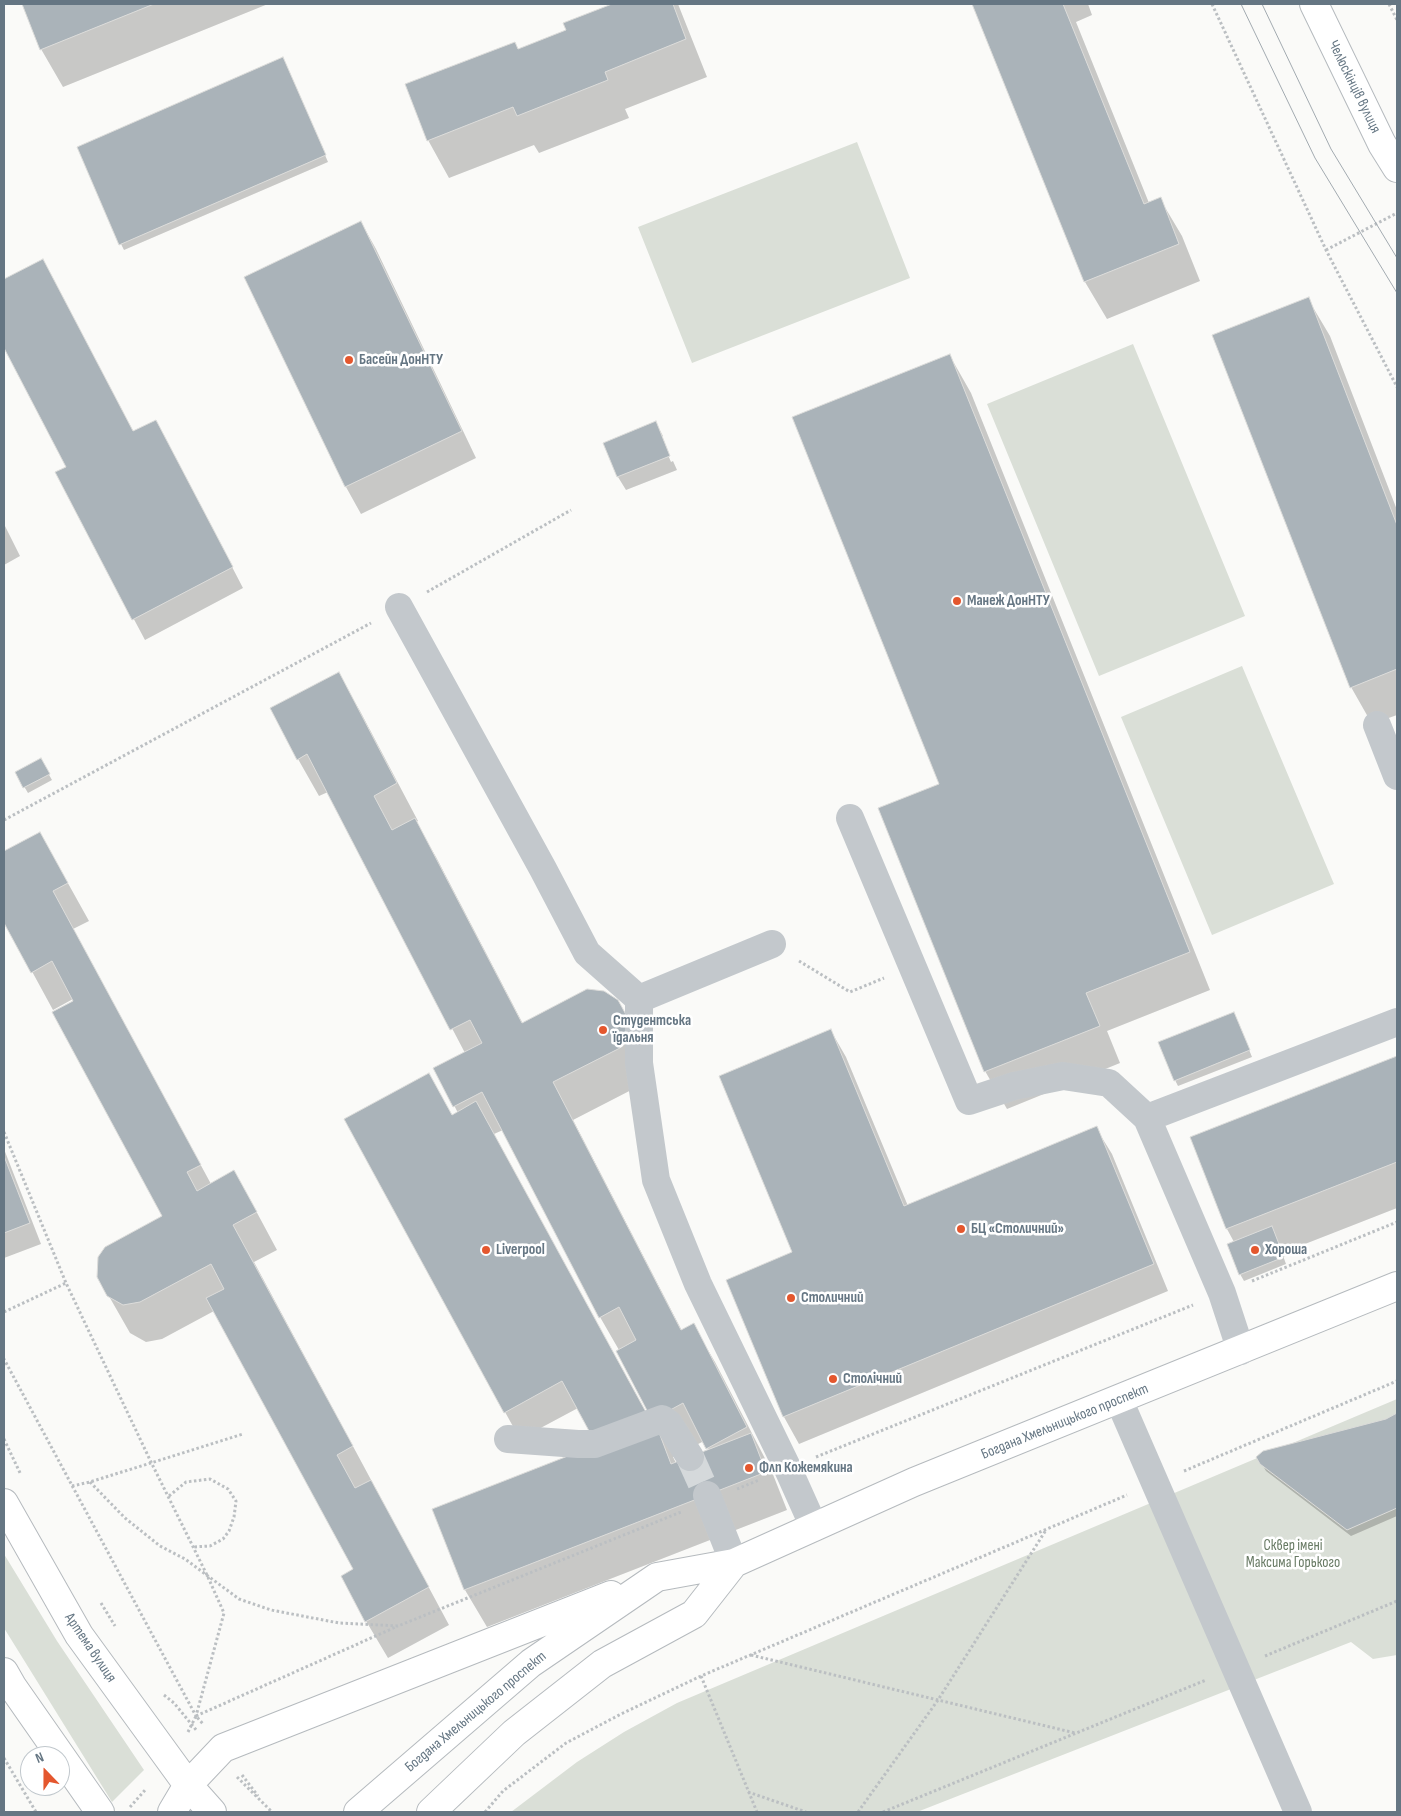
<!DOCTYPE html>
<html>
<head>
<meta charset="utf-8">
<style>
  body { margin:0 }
  #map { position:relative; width:1401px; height:1816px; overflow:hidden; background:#fafaf8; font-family:"Sofia Sans Condensed",sans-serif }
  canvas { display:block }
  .frame { position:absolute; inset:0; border:5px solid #657683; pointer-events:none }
  .north { position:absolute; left:20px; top:1746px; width:50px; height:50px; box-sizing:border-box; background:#fff; border:1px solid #c1c8cd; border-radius:50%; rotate:338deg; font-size:14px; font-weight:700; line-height:20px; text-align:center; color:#657683 }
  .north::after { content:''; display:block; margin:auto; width:18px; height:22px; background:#e4572e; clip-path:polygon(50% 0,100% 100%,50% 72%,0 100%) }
</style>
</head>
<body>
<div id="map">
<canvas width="1401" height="1816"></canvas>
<div class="frame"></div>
<div class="north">N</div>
</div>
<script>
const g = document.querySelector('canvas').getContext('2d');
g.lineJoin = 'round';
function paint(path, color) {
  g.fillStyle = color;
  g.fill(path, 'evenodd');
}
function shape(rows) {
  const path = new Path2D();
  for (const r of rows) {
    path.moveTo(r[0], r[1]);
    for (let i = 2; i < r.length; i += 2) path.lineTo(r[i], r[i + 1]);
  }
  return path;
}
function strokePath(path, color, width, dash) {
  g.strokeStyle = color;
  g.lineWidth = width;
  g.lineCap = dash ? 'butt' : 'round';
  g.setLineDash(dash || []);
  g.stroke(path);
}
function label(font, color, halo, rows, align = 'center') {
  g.font = font + ' "Sofia Sans Condensed",sans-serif';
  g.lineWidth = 5;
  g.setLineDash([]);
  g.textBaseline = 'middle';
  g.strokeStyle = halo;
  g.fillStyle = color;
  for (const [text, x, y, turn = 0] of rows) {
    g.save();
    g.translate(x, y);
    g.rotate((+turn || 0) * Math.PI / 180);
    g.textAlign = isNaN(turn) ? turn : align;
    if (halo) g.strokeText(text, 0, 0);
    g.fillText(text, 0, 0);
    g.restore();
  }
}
const green = shape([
  [857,142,910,278,692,363,638,227],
  [1133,344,1245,616,1099,676,987,404],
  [1242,666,1334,884,1212,935,1121,717],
  [1397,1399,1397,1655,1373,1659,1351,1642,917,1812,511,1812,577,1762,624,1732,677,1703],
  [4,1554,57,1641,144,1770,112,1802,4,1628]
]);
const shadow = shape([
  [23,4,268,4,63,87,41,49],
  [615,4,678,4,707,77,625,109,629,118,539,153,534,145,449,178,428,140,518,50,567,31,564,24],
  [973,4,1088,4,1092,15,1076,22,1149,203,1160,199,1182,236,1200,281,1107,319,1085,282],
  [283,58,328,162,124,250,121,244],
  [361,222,376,249,476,458,361,514,346,487,245,278],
  [43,260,134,433,167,442,243,588,145,640,56,473,68,467,4,345,4,281],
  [1308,299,1330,336,1397,510,1397,715,1372,724,1351,687],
  [950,356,971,393,1210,990,1107,1031,1120,1063,1007,1109,985,1071,941,784],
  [656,423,663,436,660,436,671,462,673,461,677,470,626,490,618,477],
  [4,524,20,556,4,565],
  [338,673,360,711,418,821,416,822,436,857,523,1024,617,1001,641,1085,573,1120,682,1331,693,1325,715,1362,772,1472,787,1510,487,1627,465,1590,433,1510,598,1446,578,1408,520,1439,505,1412,452,1116,458,1113,435,1068,465,1053,328,792,319,796,298,759],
  [503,1130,600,1317,619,1350,655,1424,652,1425,494,1134],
  [704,1441,709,1450,676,1463,673,1457],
  [40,759,52,780,28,793,16,773],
  [40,833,89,921,73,929,211,1184,255,1209,277,1250,254,1262,449,1625,388,1658,366,1621,355,1570,214,1311,162,1339,146,1342,130,1333,98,1277,164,1217,75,1002,73,999,53,1010,4,920,4,853],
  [1234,1013,1252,1057,1178,1086,1175,1080],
  [831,1031,846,1057,908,1206,1096,1128,1112,1154,1168,1291,799,1444,784,1417,727,1280,794,1253],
  [1397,1057,1397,1208,1282,1253,1286,1264,1244,1281,1240,1274,1234,1242,1227,1229,1191,1138],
  [4,1149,41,1244,4,1258],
  [1397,1414,1397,1516,1351,1536,1266,1471,1258,1457,1387,1420]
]);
const building = shape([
  [22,4,154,4,40,50,22,4],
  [612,4,673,4,686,39,605,72,608,80,517,116,513,107,427,141,405,84,515,42,518,49,566,30,563,23,612,4],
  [972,4,1063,4,1144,204,1161,197,1179,244,1084,282,972,4],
  [283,57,326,155,119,245,77,147,283,57],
  [361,221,462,431,345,487,244,277,361,221],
  [43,259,133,431,156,420,233,567,132,620,55,472,66,467,4,348,4,279,43,259],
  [1309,297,1397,525,1397,669,1350,688,1212,335,1309,297],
  [950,354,1190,952,1086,993,1100,1026,984,1072,878,808,939,784,792,417,950,354],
  [656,421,670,456,617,477,603,443,656,421],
  [339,672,397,783,374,796,392,830,415,818,522,1023,587,989,604,991,618,1000,630,1022,628,1039,620,1048,553,1082,681,1330,694,1323,747,1427,706,1449,683,1403,652,1420,616,1351,636,1340,619,1307,599,1318,482,1092,453,1107,433,1068,482,1043,470,1020,450,1030,307,754,297,760,270,708,339,672],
  [41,758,50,774,23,788,15,772,41,758],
  [40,832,68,883,53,891,201,1165,187,1172,197,1191,234,1170,257,1212,233,1225,353,1446,337,1455,355,1488,371,1480,429,1587,365,1622,341,1576,353,1569,206,1298,224,1289,211,1264,140,1302,123,1305,107,1296,97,1277,98,1257,105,1247,162,1216,52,1012,73,1001,52,961,31,973,4,923,4,851,40,832],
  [1234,1012,1250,1050,1174,1081,1158,1042,1234,1012],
  [831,1029,904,1206,1097,1126,1154,1264,783,1417,726,1280,792,1252,719,1076,831,1029],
  [1397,1056,1397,1162,1226,1229,1190,1137,1397,1056],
  [429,1073,452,1115,476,1101,647,1414,595,1442,562,1381,504,1413,344,1119,429,1073],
  [4,1156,30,1223,4,1233,4,1156],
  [1272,1226,1284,1257,1239,1275,1227,1244,1272,1226],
  [1397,1413,1397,1508,1347,1530,1260,1464,1256,1457,1263,1451,1386,1419,1397,1413],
  [655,1422,671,1464,751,1433,766,1472,464,1590,432,1509,655,1422]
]);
const minorTunnel = shape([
  [690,1457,707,1495]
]);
const path = shape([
  [1212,4,1326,250,1397,387],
  [1389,4,1397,20],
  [1326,250,1397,213],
  [427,592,571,510],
  [4,820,371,623],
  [799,961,850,992,884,978],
  [4,1132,66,1283],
  [1252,1281,1397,1222],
  [4,1312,66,1283,151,1462,207,1575,224,1613,196,1716,4,1359],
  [4,1439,21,1475],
  [816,1457,1193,1305],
  [1184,1471,1397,1381],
  [90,1482,125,1518,160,1546,185,1559,239,1599,271,1610,339,1623,398,1626,681,1512],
  [72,1486,90,1482,243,1434],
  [737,1489,759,1480],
  [169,1496,186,1482,210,1479,228,1489,236,1501,234,1517,229,1531,223,1539,210,1546,193,1547],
  [101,1603,115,1626],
  [751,1655,1075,1733],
  [1265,1656,1397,1601],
  [701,1676,757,1812],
  [164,1695,174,1703,197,1731],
  [196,1716,398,1626],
  [188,1732,196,1716,203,1724],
  [4,1758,36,1812],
  [242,1775,258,1796],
  [237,1777,272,1812],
  [748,1792,806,1812],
  [130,1807,146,1789],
  [485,1812,503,1791,566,1743,621,1714,701,1676,1127,1495],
  [858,1812,938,1700,1046,1530],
  [883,1812,1206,1680]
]);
const minor = shape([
  [399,607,543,869,587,953,639,999,639,1063,656,1180,698,1284,788,1469,814,1527],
  [1377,725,1397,776],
  [850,818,969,1101,1014,1086,1063,1076,1109,1083,1147,1118,1222,1293,1241,1351],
  [639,999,772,944],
  [1147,1118,1397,1022],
  [1119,1400,1298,1812],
  [508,1439,578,1444,595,1444,662,1419,669,1424,690,1457],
  [707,1495,734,1563]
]);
const major = shape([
  [1314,4,1382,144,1397,168],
  [4,1503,79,1635,188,1785,212,1812],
  [4,1672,12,1686,100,1812],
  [172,1812,188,1785,223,1748,611,1595],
  [358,1812,531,1663,657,1577,734,1563,914,1482,1397,1286],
  [431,1812,514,1733,602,1664,694,1614,734,1563]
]);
const tram = shape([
  [1241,4,1315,158,1397,293],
  [1262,4,1331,149,1397,258]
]);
const markers = [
  [349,360,5,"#e4572e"],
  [957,601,5,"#e4572e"],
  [603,1030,5,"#e4572e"],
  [961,1229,5,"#e4572e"],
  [486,1250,5,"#e4572e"],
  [1255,1250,5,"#e4572e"],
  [791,1298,5,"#e4572e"],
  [833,1379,5,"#e4572e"],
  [749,1468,5,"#e4572e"]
];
const streetNames = [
  ["Челюскінців вулиця",1354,87,64],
  ["Богдана Хмельницького проспект",1065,1422,-22],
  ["Артема вулиця",90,1648,56],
  ["Богдана Хмельницького проспект",476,1712,-40]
];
const poiNames = [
  ["Басейн ДонНТУ",359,360],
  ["Манеж ДонНТУ",967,601],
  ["Студентська",613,1021],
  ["їдальня",613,1038],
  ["БЦ «Столичний»",971,1229],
  ["Liverpool",496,1250],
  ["Хороша",1265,1250],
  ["Столичний",801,1298],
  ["Столічний",843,1379],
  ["Флп Кожемякина",759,1468]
];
const parkNames = [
  ["Сквер імені",1293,1546],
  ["Максима Горького",1293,1563]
];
paint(green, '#dadfd7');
paint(shadow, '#0003');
paint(building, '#aab3b9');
strokePath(building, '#dcdcda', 1);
strokePath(minorTunnel, '#d5d9db', 28, [28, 14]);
strokePath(major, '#b5babe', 30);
strokePath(path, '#bbbfc2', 3, [2.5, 2.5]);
strokePath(minor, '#c3c8cc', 28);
strokePath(major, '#fff', 28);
strokePath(tram, '#a2aab0', 1);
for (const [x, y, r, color] of markers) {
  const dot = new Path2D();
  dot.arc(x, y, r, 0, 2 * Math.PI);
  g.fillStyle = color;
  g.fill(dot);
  strokePath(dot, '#fff', 2);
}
label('15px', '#657683', '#fff', streetNames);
label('bold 15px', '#657683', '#fff', poiNames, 'left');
label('15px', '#687a64', '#fff', parkNames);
</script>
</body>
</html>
